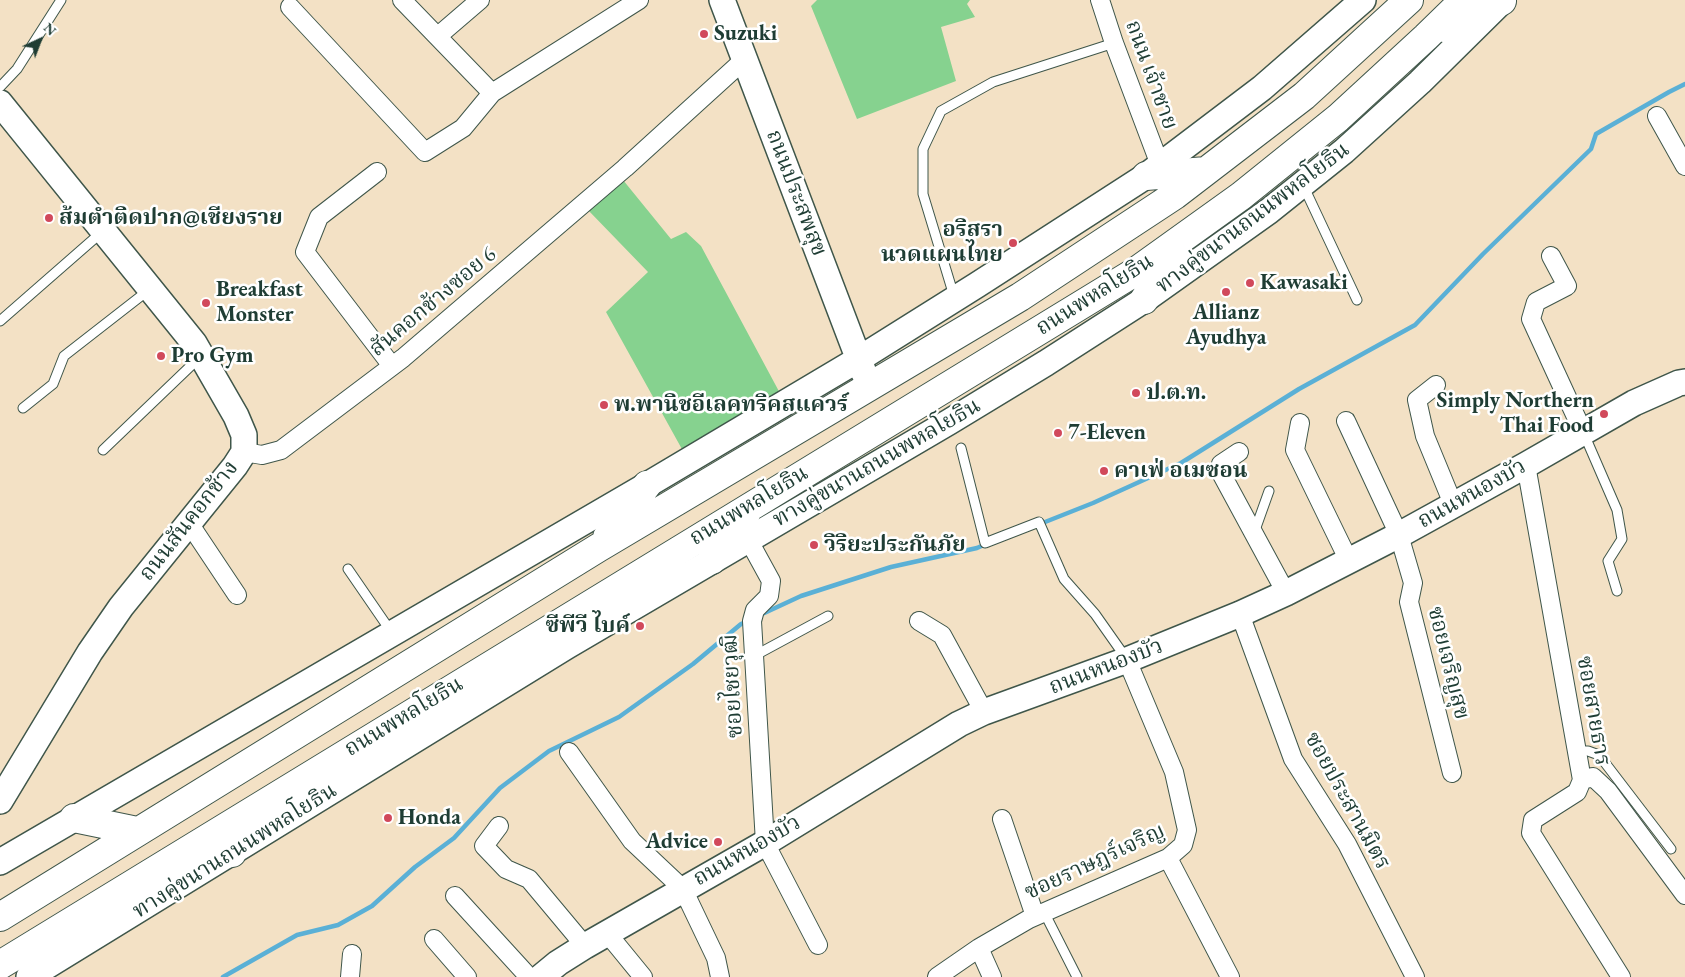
<!DOCTYPE html>
<html>
<head>
<meta charset="utf-8">
<style>
  body { margin:0 }
  #map { position:relative; width:1685px; height:977px; overflow:hidden; background:#f3e1c5; font-family:"EB Garamond",serif }
  canvas { display:block }
  .north { position:absolute; left:15px; top:15px; width:50px; height:50px; -webkit-text-stroke:4px #fff; paint-order:stroke; rotate:43deg; font-size:14px; font-weight:700; line-height:20px; text-align:center; color:#1f3d34 }
  .north::after { content:''; display:block; margin:auto; width:18px; height:22px; background:#1f3d34; clip-path:polygon(50% 0,100% 100%,50% 72%,0 100%) }
</style>
</head>
<body>
<div id="map">
<canvas width="1685" height="977"></canvas>
<div class="north">N</div>
</div>
<script>
const g = document.querySelector('canvas').getContext('2d');
g.lineJoin = 'round';
function paint(path, color) {
  g.fillStyle = color;
  g.fill(path, 'evenodd');
}
function shape(rows) {
  const path = new Path2D();
  for (const r of rows) {
    path.moveTo(r[0], r[1]);
    for (let i = 2; i < r.length; i += 2) path.lineTo(r[i], r[i + 1]);
  }
  return path;
}
function strokePath(path, color, width, dash) {
  g.strokeStyle = color;
  g.lineWidth = width;
  g.lineCap = dash ? 'butt' : 'round';
  g.setLineDash(dash || []);
  g.stroke(path);
}
function label(font, color, halo, rows, align = 'center') {
  g.font = font + ' "EB Garamond","Noto Serif Thai",serif';
  g.lineWidth = 5;
  g.setLineDash([]);
  g.textBaseline = 'middle';
  g.strokeStyle = halo;
  g.fillStyle = color;
  for (const [text, x, y, turn = 0] of rows) {
    g.save();
    g.translate(x, y);
    g.rotate((+turn || 0) * Math.PI / 180);
    g.textAlign = isNaN(turn) ? turn : align;
    if (halo) g.strokeText(text, 0, 0);
    g.fillText(text, 0, 0);
    g.restore();
  }
}
const green = shape([
  [817,0,970,0,967,4,975,17,941,27,956,81,857,119,811,6],
  [623,180,671,239,686,232,701,246,782,397,683,451,606,312,648,272,588,210]
]);
const stream = shape([
  [1040,524,1093,503,1181,463,1299,389,1415,325,1483,254,1591,149,1596,134,1669,92,1685,84],
  [760,615,801,596,891,567,977,548,986,544],
  [223,977,297,935,338,925,372,906,415,867,454,838,500,788,549,751,619,717,693,664,741,624,748,621]
]);
const lane = shape([
  [0,87,17,69,61,0],
  [1303,185,1357,300],
  [954,296,923,194,923,149,941,111,993,82,1114,43],
  [0,321,103,231],
  [23,408,53,384,64,356,150,289],
  [1584,434,1617,510,1622,539,1608,561,1617,591],
  [961,448,985,543,1039,522,1064,579,1095,614,1126,658],
  [103,450,199,358],
  [1254,533,1269,491],
  [348,569,392,633],
  [754,656,828,616],
  [1577,751,1588,751,1599,755,1671,849],
  [1044,912,1077,977]
]);
const street = shape([
  [402,0,492,93],
  [1100,0,1114,43,1160,165],
  [290,7,425,152,463,128,492,93,639,0],
  [438,36,480,0],
  [1657,116,1685,166],
  [377,172,319,217,305,252,392,366],
  [1551,256,1567,286,1536,302,1531,319,1583,432],
  [1436,385,1417,400,1425,436,1453,504],
  [1346,421,1399,535,1413,583,1409,602,1452,773],
  [1300,423,1295,450,1348,559],
  [244,452,262,455,281,450,403,358,625,168,745,59],
  [1239,452,1221,464,1221,473,1286,593],
  [1526,465,1582,780,1577,792,1533,820,1531,833,1621,977],
  [189,523,237,595],
  [748,539,771,581,769,596,755,610,752,621,765,843,818,945],
  [1240,614,1293,759,1347,844,1415,977],
  [919,621,942,635,984,712],
  [569,752,632,841,683,889,716,958,720,977],
  [1582,780,1593,777,1608,791,1685,895],
  [1002,819,1035,916],
  [499,826,484,846,506,869,529,879,585,946],
  [1168,858,1230,977],
  [455,896,529,977],
  [607,933,643,977],
  [434,939,467,977],
  [979,948,992,977],
  [350,977,352,954],
  [937,977,979,948,1029,919,1168,858,1183,845,1187,830,1174,772,1127,660]
]);
const secondary = shape([
  [722,0,864,373],
  [0,103,194,343,236,416,244,435,244,452,235,466,121,607,90,652,0,801],
  [0,862,647,485,859,359,977,285,1146,176,1262,88,1363,0],
  [29,977,567,646,949,422,1046,363,1144,300,1269,211,1344,151,1420,82,1498,5],
  [541,977,558,963,585,946,765,843,959,724,984,712,1127,660,1240,614,1286,593,1399,535,1526,465,1634,403,1679,383,1685,382]
]);
const primary = shape([
  [1445,28,1502,1],
  [1146,176,1206,171],
  [1144,300,1178,248],
  [607,537,647,485],
  [712,560,746,514],
  [74,818,137,831],
  [177,862,232,853],
  [0,917,598,548,1020,297,1175,195,1304,96,1409,0],
  [0,965,1135,272,1241,196,1338,118,1426,37,1464,0]
]);
const markers = [
  [704,34,5,"#d1495b"],
  [49,218,5,"#d1495b"],
  [1013,243,5,"#d1495b"],
  [1250,283,5,"#d1495b"],
  [1226,292,5,"#d1495b"],
  [206,303,5,"#d1495b"],
  [161,356,5,"#d1495b"],
  [1136,393,5,"#d1495b"],
  [604,405,5,"#d1495b"],
  [1604,414,5,"#d1495b"],
  [1058,433,5,"#d1495b"],
  [1104,471,5,"#d1495b"],
  [814,545,5,"#d1495b"],
  [640,626,5,"#d1495b"],
  [388,818,5,"#d1495b"],
  [718,842,5,"#d1495b"]
];
const poiNames = [
  ["Suzuki",714,34],
  ["ส้มตำติดปาก@เชียงราย",59,218],
  ["อริสรา",1003,230,"right"],
  ["นวดแผนไทย",1003,255,"right"],
  ["Kawasaki",1260,283],
  ["Breakfast",216,290],
  ["Monster",216,315],
  ["Allianz",1226,313,"center"],
  ["Ayudhya",1226,338,"center"],
  ["Pro Gym",171,356],
  ["ป.ต.ท.",1146,393],
  ["Simply Northern",1594,401,"right"],
  ["Thai Food",1594,426,"right"],
  ["พ.พานิชอีเลคทริคสแควร์",614,405],
  ["7-Eleven",1068,433],
  ["คาเฟ่ อเมซอน",1114,471],
  ["วิริยะประกันภัย",824,545],
  ["ซีพีวี ไบค์",630,626,"right"],
  ["Honda",398,818],
  ["Advice",708,842,"right"]
];
const streetNames = [
  ["ถนน เจ้าชาย",1151,75,70],
  ["ถนนประสพสุข",796,193,69],
  ["ทางคู่ขนานถนนพหลโยธิน",1253,218,-37],
  ["ถนนพหลโยธิน",1095,295,-32],
  ["สันคอกช้างซอย 6",433,302,-40],
  ["ทางคู่ขนานถนนพหลโยธิน",877,463,-30],
  ["ถนนหนองบัว",1472,494,-29],
  ["ถนนพหลโยธิน",749,506,-31],
  ["ถนนสันคอกช้าง",189,521,-52],
  ["ซอยเจริญสุข",1448,663,76],
  ["ถนนหนองบัว",1106,667,-21],
  ["ซอยไชยวุฒิ",733,686,-93],
  ["ซอยสายธาร",1593,711,80],
  ["ถนนพหลโยธิน",404,717,-31],
  ["ซอยประสานมิตร",1347,801,61],
  ["ทางคู่ขนานถนนพหลโยธิน",235,851,-32],
  ["ถนนหนองบัว",747,851,-30],
  ["ซอยราษฎร์เจริญ",1095,862,-25]
];
paint(green, '#86d28f');
strokePath(stream, '#5ab0d6', 4.5);
strokePath(lane, '#3f564a', 11);
strokePath(street, '#3f564a', 20);
strokePath(secondary, '#3f564a', 28);
strokePath(primary, '#3f564a', 30);
strokePath(lane, '#fff', 9);
strokePath(street, '#fff', 18);
strokePath(secondary, '#fff', 25);
strokePath(primary, '#fff', 28);
for (const [x, y, r, color] of markers) {
  const dot = new Path2D();
  dot.arc(x, y, r, 0, 2 * Math.PI);
  g.fillStyle = color;
  g.fill(dot);
  strokePath(dot, '#fff', 2);
}
label('bold 22px', '#1f3d34', '#fff', poiNames, 'left');
label('22px', '#1f3d34', '#fff', streetNames);
</script>
</body>
</html>
